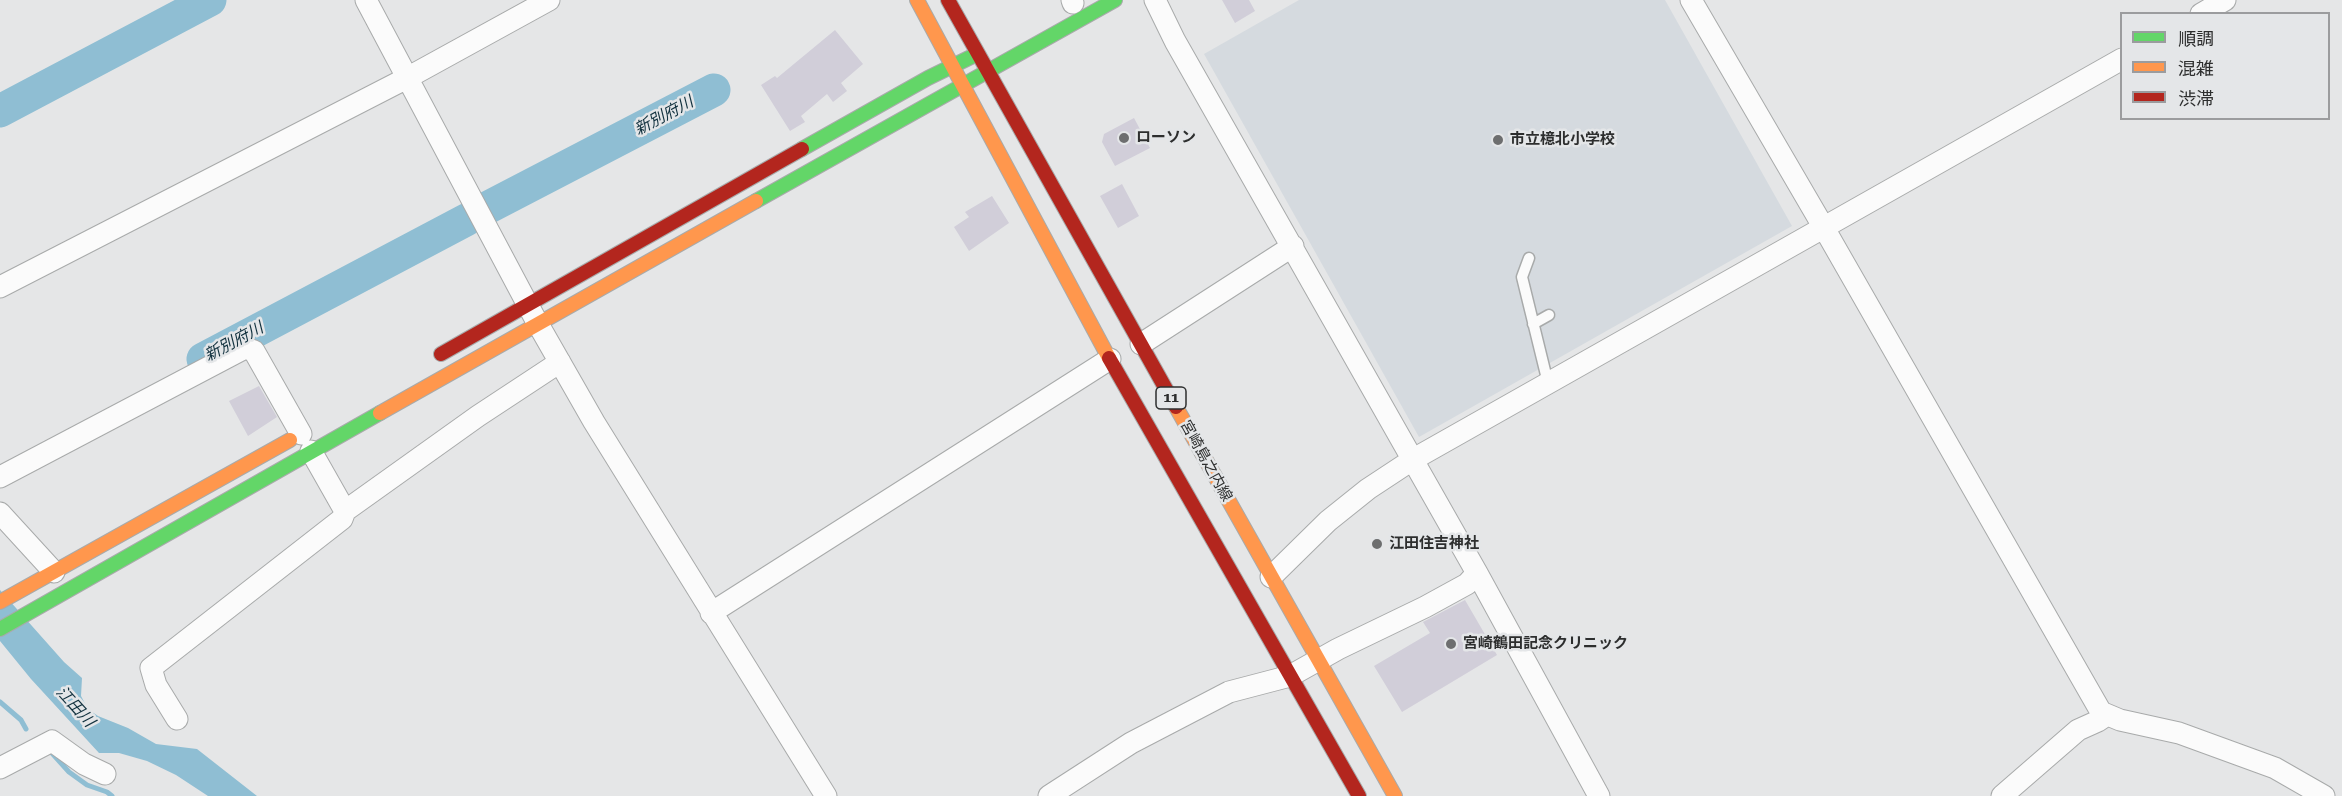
<!DOCTYPE html>
<html>
<head>
<meta charset="utf-8">
<style>
  body { margin:0 }
  #map { position:relative; width:2342px; height:796px; overflow:hidden; background:#e5e6e7; font-family:"Roboto Serif","Noto Sans JP",serif }
  canvas { display:block }
  .legend { position:absolute; left:2120px; top:12px; width:210px; height:108px; box-sizing:border-box; background:#e4e6e8; border:2px solid #9b9c9e; margin:0; padding:8px 10px; list-style:none; font-size:18px; color:#2d2e2e }
  .legend li { display:flex; align-items:center; gap:12px; height:30px }
  .legend b { width:30px; border:2px solid #9b9c9e }
</style>
</head>
<body>
<div id="map">
<canvas width="2342" height="796"></canvas>
<ul class="legend">
<li><b style="height:8px;background:#63d668"></b>順調</li>
<li><b style="height:8px;background:#ff974d"></b>混雑</li>
<li><b style="height:8px;background:#b3261e"></b>渋滞</li>
</ul>
</div>
<script>
const g = document.querySelector('canvas').getContext('2d');
g.lineJoin = 'round';
function paint(path, color) {
  g.fillStyle = color;
  g.fill(path, 'evenodd');
}
function shape(rows) {
  const path = new Path2D();
  for (const r of rows) {
    path.moveTo(r[0], r[1]);
    for (let i = 2; i < r.length; i += 2) path.lineTo(r[i], r[i + 1]);
  }
  return path;
}
function strokePath(path, color, width, dash) {
  g.strokeStyle = color;
  g.lineWidth = width;
  g.lineCap = dash ? 'butt' : 'round';
  g.setLineDash(dash || []);
  g.stroke(path);
}
function label(font, color, halo, rows, align = 'center') {
  g.font = font + ' "Roboto Serif","Noto Sans JP",serif';
  g.lineWidth = 5;
  g.setLineDash([]);
  g.textBaseline = 'middle';
  g.strokeStyle = halo;
  g.fillStyle = color;
  for (const [text, x, y, turn = 0] of rows) {
    g.save();
    g.translate(x, y);
    g.rotate((+turn || 0) * Math.PI / 180);
    g.textAlign = isNaN(turn) ? turn : align;
    if (halo) g.strokeText(text, 0, 0);
    g.fillText(text, 0, 0);
    g.restore();
  }
}
const built = shape([
  [1299,0,1665,0,1792,226,1419,437,1204,54]
]);
const water = shape([
  [0,590,64,662,82,678,81,696,88,709,98,716,128,728,156,744,197,749,257,796,208,796,176,775,147,761,119,753,99,753,31,679,0,641]
]);
const stream = shape([
  [0,702,21,720,26,729],
  [51,752,69,772,87,785,107,792,112,796]
]);
const river = shape([
  [0,111,210,0],
  [485,209,714,90],
  [203,359,466,220]
]);
const building = shape([
  [1222,0,1249,0,1255,11,1235,23],
  [835,30,863,64,841,83,847,91,833,102,827,94,801,116,805,122,790,131,761,85,775,76,777,78],
  [1134,118,1150,148,1115,166,1102,142,1104,134],
  [1122,184,1139,216,1118,228,1100,196],
  [992,196,1009,223,969,251,954,227,969,217,965,212],
  [259,386,277,417,248,436,229,401],
  [1465,600,1497,655,1402,712,1374,666,1430,633,1423,622]
]);
const lane = shape([
  [1529,258,1522,277,1548,383],
  [1533,324,1549,315]
]);
const street = shape([
  [366,0,538,324,594,422,826,796],
  [1072,0,1073,3],
  [1155,0,1175,41,1477,573,1599,796],
  [1691,0,1824,228,2101,712,2120,720,2179,733,2275,768,2324,796],
  [2201,14,2225,0],
  [0,287,407,78,549,0],
  [1141,344,1293,246],
  [0,477,245,348,254,351,301,434],
  [345,511,478,416,560,362],
  [0,513,54,572],
  [1271,577,1328,521,1368,489,1412,460,2122,59],
  [711,613,1110,359],
  [177,719,156,685,151,668,342,519,345,511,311,451],
  [0,768,52,741,84,764,105,774],
  [1049,796,1131,743,1229,692,1290,676,1338,649,1425,607,1467,584,1477,573],
  [2002,796,2078,730,2098,721,2107,715]
]);
const fast = shape([
  [802,149,928,78,975,55],
  [756,201,1115,0],
  [0,629,380,413]
]);
const slow = shape([
  [917,0,1109,358],
  [1176,407,1395,796],
  [380,413,756,201],
  [0,602,290,440]
]);
const jam = shape([
  [948,0,1176,407],
  [441,354,802,149],
  [1109,358,1359,796]
]);
const markers = [
  [1124,138,6,"#6d6e6f"],
  [1498,140,6,"#6d6e6f"],
  [1377,544,6,"#6d6e6f"],
  [1451,644,6,"#6d6e6f"]
];
const shields = [
  [1171,398,30]
];
const shieldNames = [
  ["11",1171,398]
];
const poiNames = [
  ["ローソン",1136,138],
  ["市立檍北小学校",1510,140],
  ["江田住吉神社",1389,544],
  ["宮崎鶴田記念クリニック",1463,644]
];
const streetNames = [
  ["宮崎島之内線",1206,461,61]
];
const waterNames = [
  ["新別府川",664,116,-28],
  ["新別府川",234,342,-28],
  ["江田川",75,707,48]
];
paint(built, '#d5dadf');
paint(water, '#8fbed3');
strokePath(stream, '#8fbed3', 5);
strokePath(river, '#8fbed3', 33);
paint(building, '#d1ced9');
strokePath(lane, '#a8aaaa', 13);
strokePath(street, '#a8aaaa', 23);
strokePath(fast, '#a8aaaa', 16);
strokePath(slow, '#a8aaaa', 16);
strokePath(jam, '#a8aaaa', 16);
strokePath(lane, '#fbfbfb', 10);
strokePath(street, '#fbfbfb', 21);
strokePath(fast, '#63d668', 14);
strokePath(slow, '#ff974d', 14);
strokePath(jam, '#b3261e', 14);
for (const [x, y, r, color] of markers) {
  const dot = new Path2D();
  dot.arc(x, y, r, 0, 2 * Math.PI);
  g.fillStyle = color;
  g.fill(dot);
  strokePath(dot, '#e4e6e8', 2);
}
for (const [x, y, w] of shields) {
  const box = new Path2D();
  box.roundRect(x - w / 2, y - 11, w, 22, 4.5);
  g.fillStyle = '#e4e6e8';
  g.fill(box);
  strokePath(box, '#2d2e2e', 1.5);
}
label('bold 14px', '#2d2e2e', null, shieldNames);
label('bold 15px', '#2d2e2e', '#e4e6e8', poiNames, 'left');
label('15px', '#2d2e2e', '#e4e6e8', streetNames);
label('italic 16px', '#11313e', '#e4e6e8', waterNames);
</script>
</body>
</html>
